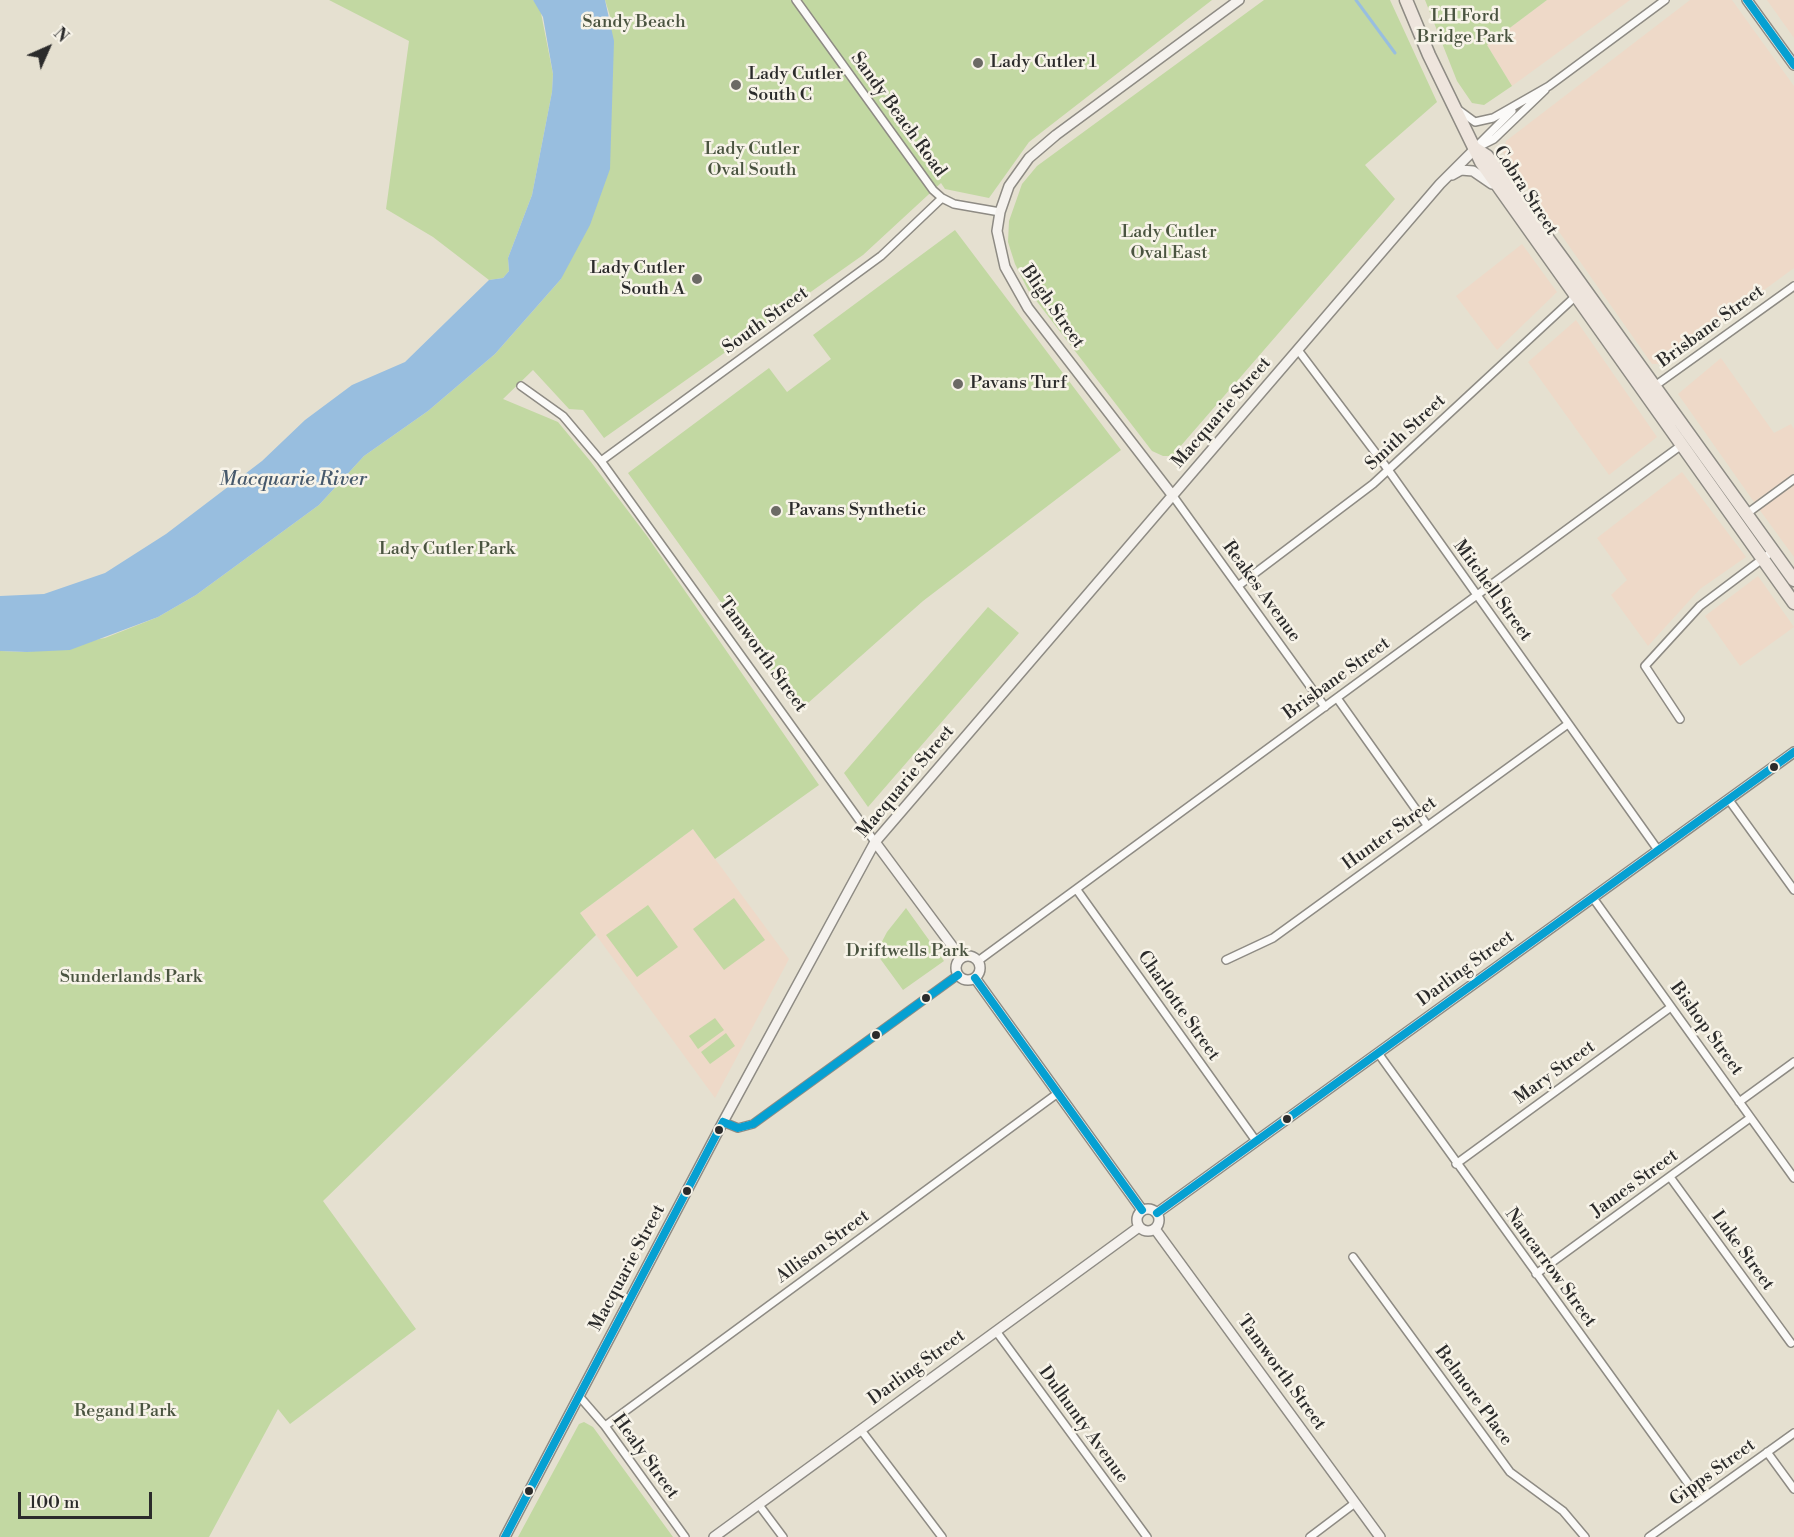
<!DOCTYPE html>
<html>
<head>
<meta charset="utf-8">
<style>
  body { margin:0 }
  #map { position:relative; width:1794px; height:1537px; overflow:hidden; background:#e5e0d0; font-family:"Libre Bodoni",serif }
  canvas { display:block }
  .north { position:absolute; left:18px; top:18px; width:60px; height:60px; -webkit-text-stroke:4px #f7f3e8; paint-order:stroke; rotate:45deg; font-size:16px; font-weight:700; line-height:24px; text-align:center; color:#2b2b2b }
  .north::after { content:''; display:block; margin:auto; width:21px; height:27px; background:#2b2b2b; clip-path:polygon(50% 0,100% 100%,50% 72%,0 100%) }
  .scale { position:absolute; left:18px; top:1492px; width:134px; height:27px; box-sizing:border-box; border:3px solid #2b2b2b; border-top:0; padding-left:8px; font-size:18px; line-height:21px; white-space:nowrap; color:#2b2b2b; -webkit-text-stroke:4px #f7f3e8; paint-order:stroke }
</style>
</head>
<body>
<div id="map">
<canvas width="1794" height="1537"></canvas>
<div class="north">N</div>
<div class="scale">100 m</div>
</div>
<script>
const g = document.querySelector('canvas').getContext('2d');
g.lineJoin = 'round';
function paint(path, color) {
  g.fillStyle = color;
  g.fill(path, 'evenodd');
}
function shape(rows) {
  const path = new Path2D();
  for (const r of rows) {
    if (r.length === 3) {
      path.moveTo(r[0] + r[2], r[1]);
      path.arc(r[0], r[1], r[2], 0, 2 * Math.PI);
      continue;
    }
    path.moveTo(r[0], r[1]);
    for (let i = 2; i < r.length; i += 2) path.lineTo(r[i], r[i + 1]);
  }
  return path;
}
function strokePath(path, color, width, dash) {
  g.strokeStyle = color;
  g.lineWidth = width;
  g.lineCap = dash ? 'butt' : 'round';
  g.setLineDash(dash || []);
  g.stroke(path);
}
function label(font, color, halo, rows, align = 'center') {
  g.font = font + ' "Libre Bodoni",serif';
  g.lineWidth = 5;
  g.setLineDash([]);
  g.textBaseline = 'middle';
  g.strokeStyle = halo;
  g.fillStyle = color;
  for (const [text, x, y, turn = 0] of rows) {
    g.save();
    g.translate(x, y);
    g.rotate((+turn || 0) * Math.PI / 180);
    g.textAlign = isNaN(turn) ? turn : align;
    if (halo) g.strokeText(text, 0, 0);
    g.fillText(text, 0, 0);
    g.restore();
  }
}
const built = shape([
  [1547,0,1630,0,1512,86,1487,45],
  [1690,0,1732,0,1794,86,1794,268,1663,364,1652,364,1503,152,1506,141],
  [1767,0,1794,0,1794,38],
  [1522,244,1557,292,1497,350,1456,296],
  [1576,320,1657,437,1609,475,1528,362],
  [1721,358,1774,433,1791,424,1794,429,1794,474,1754,502,1678,394],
  [1682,472,1746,557,1700,589,1648,646,1611,595,1627,580,1597,538],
  [1794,485,1794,557,1759,509],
  [1758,576,1794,627,1740,666,1705,616],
  [693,829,789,959,715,1098,580,913]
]);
const green = shape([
  [329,0,533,0,540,8,553,74,552,92,532,195,508,258,509,271,503,278,489,280,433,237,386,209,409,41],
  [605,0,1212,0,1029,142,989,198,945,189,941,183,863,255,604,438,583,410,569,409,533,370,503,399,558,422,591,462,647,536,819,785,715,859,693,829,580,913,596,935,323,1201,416,1329,290,1424,278,1409,209,1537,0,1537,0,651,27,652,105,638,158,617,196,595,319,505,364,456,428,411,495,354,561,279,610,16],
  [1264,0,1390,0,1437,102,1365,165,1395,199,1172,456,1163,456,1152,451,1028,290,1015,264,1008,242,1009,221,1022,184,1037,166],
  [1425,0,1547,0,1487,45,1512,86,1484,105,1472,103,1457,81],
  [955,230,1121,450,923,601,799,711,628,473,769,368,787,392,831,359,813,335],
  [988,607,1019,633,868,807,844,773],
  [734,898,765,940,724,970,693,929],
  [648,905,678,947,637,977,606,935],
  [906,908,944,961,903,990,876,953,887,932],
  [715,1018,724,1030,698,1049,689,1036],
  [726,1033,735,1046,710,1064,701,1052],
  [584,1422,593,1427,673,1537,518,1537,579,1424]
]);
const water = shape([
  [533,0,605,0,614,41,610,169,590,225,561,279,495,354,428,411,364,456,319,505,196,595,158,617,70,650,27,652,0,651,0,596,44,594,105,573,166,534,262,461,305,420,352,385,405,362,489,280,503,278,509,271,508,258,532,195,552,92,553,74,543,17]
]);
const stream = shape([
  [1356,0,1395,53]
]);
const street = shape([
  [796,0,933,190,942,198,954,204,1000,212],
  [1460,111,1475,122,1493,118,1549,86,1665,0],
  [1478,145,1512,111],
  [1476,148,1494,139,1545,90],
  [1298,350,1384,464,1658,850],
  [521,386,563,416,601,461,875,842],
  [1652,388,1794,286],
  [601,461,881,256,942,198],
  [1173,496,1325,707],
  [1745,515,1794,479],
  [1238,586,1373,484,1578,294],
  [1337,698,1427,825],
  [1680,719,1645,666,1700,606,1773,551],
  [1729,800,1794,890],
  [1077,890,1256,1141],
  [1593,898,1794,1178],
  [1226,960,1273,938,1568,724],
  [978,961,1683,444],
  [1378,1053,1700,1500],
  [1739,1102,1794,1062],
  [723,1122,738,1128,753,1124,958,975],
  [1456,1164,1671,1007],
  [1670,1177,1791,1343],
  [1353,1257,1510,1472,1563,1511,1585,1537],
  [1536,1274,1750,1118],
  [996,1331,1147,1537],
  [579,1396,605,1426,685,1537],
  [605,1426,1058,1093],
  [861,1430,942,1537],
  [1767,1452,1794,1489],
  [759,1505,783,1537],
  [1310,1537,1355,1503],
  [1649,1537,1794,1433]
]);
const secondary = shape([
  [1747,0,1794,65],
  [1452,175,1461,170,1473,171,1492,184],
  [1173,496,1028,308,1005,267,997,231,1000,212,1009,186,1029,158,1056,135,1239,0],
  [875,842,961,958],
  [968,968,12],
  [975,978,1142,1210],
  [1148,1220,11],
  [1157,1213,1794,752],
  [1155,1229,1380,1537],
  [505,1537,723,1122,875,842,1440,184,1476,148],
  [714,1537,1139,1227]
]);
const highway = shape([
  [1406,0,1429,55,1481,162,1794,603],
  [1476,149,1487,156,1565,262,1794,580]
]);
const bus1 = shape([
  [1747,0,1794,65],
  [975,978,1142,1210],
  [723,1122,738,1128,753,1124,958,975],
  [1157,1213,1794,752],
  [505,1537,723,1122]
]);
const markers = [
  [978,63,6,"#6c6a65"],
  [736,85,6,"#6c6a65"],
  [697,279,6,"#6c6a65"],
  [958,384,6,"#6c6a65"],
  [776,511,6,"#6c6a65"],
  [1774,767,5,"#2b2b2b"],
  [926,998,5,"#2b2b2b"],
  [876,1035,5,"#2b2b2b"],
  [1287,1119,5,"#2b2b2b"],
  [719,1130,5,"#2b2b2b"],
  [687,1191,5,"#2b2b2b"],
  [529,1491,5,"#2b2b2b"]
];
const parkNames = [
  ["LH Ford",1465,17],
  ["Bridge Park",1465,38],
  ["Sandy Beach",634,23],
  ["Lady Cutler",752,150],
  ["Oval South",752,171],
  ["Lady Cutler",1169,233],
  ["Oval East",1169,254],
  ["Lady Cutler Park",447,550],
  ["Driftwells Park",907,952],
  ["Sunderlands Park",131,978],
  ["Regand Park",125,1412]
];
const poiNames = [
  ["Lady Cutler 1",990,63],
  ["Lady Cutler",748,75],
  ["South C",748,96],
  ["Lady Cutler",685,269,"right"],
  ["South A",685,290,"right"],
  ["Pavans Turf",970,384],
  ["Pavans Synthetic",788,511]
];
const streetNames = [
  ["Sandy Beach Road",898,115,54],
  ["Cobra Street",1525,191,57],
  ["Bligh Street",1052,307,55],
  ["South Street",766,321,-36],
  ["Brisbane Street",1711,327,-36],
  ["Macquarie Street",1222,413,-49],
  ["Smith Street",1406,433,-43],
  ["Mitchell Street",1492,591,54],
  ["Reakes Avenue",1261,592,54],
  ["Tamworth Street",762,655,54],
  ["Brisbane Street",1337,679,-36],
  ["Macquarie Street",906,782,-50],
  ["Hunter Street",1390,834,-36],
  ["Darling Street",1466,969,-36],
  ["Charlotte Street",1178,1006,55],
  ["Bishop Street",1706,1029,54],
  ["Mary Street",1555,1073,-36],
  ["James Street",1635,1184,-36],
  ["Allison Street",823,1247,-36],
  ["Luke Street",1742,1251,54],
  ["Macquarie Street",628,1268,-62],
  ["Nancarrow Street",1550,1268,54],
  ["Darling Street",917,1368,-36],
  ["Tamworth Street",1281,1373,54],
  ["Belmore Place",1473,1396,54],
  ["Dulhunty Avenue",1083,1425,54],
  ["Healy Street",645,1457,54],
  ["Gipps Street",1713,1473,-36]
];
const waterNames = [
  ["Macquarie River",293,480]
];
paint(built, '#eed9c8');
paint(green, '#c2d8a2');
paint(water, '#98bedf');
strokePath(stream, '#98bedf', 3);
strokePath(street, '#8e8b84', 10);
strokePath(secondary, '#8e8b84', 12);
strokePath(highway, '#8e8b84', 15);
strokePath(street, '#fbfaf8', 7);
strokePath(secondary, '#f5f2ee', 9);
strokePath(highway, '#eee5dd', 12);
strokePath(bus1, '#06a0d2', 8);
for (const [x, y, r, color] of markers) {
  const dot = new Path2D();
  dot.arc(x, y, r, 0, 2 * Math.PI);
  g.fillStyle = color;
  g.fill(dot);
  strokePath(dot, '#f7f3e8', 2);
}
label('18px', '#4a5440', '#f7f3e8', parkNames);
label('18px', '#2b2b2b', '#f7f3e8', poiNames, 'left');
label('18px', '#2b2b2b', '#f7f3e8', streetNames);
label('italic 20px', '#46596c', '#f7f3e8', waterNames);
</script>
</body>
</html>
